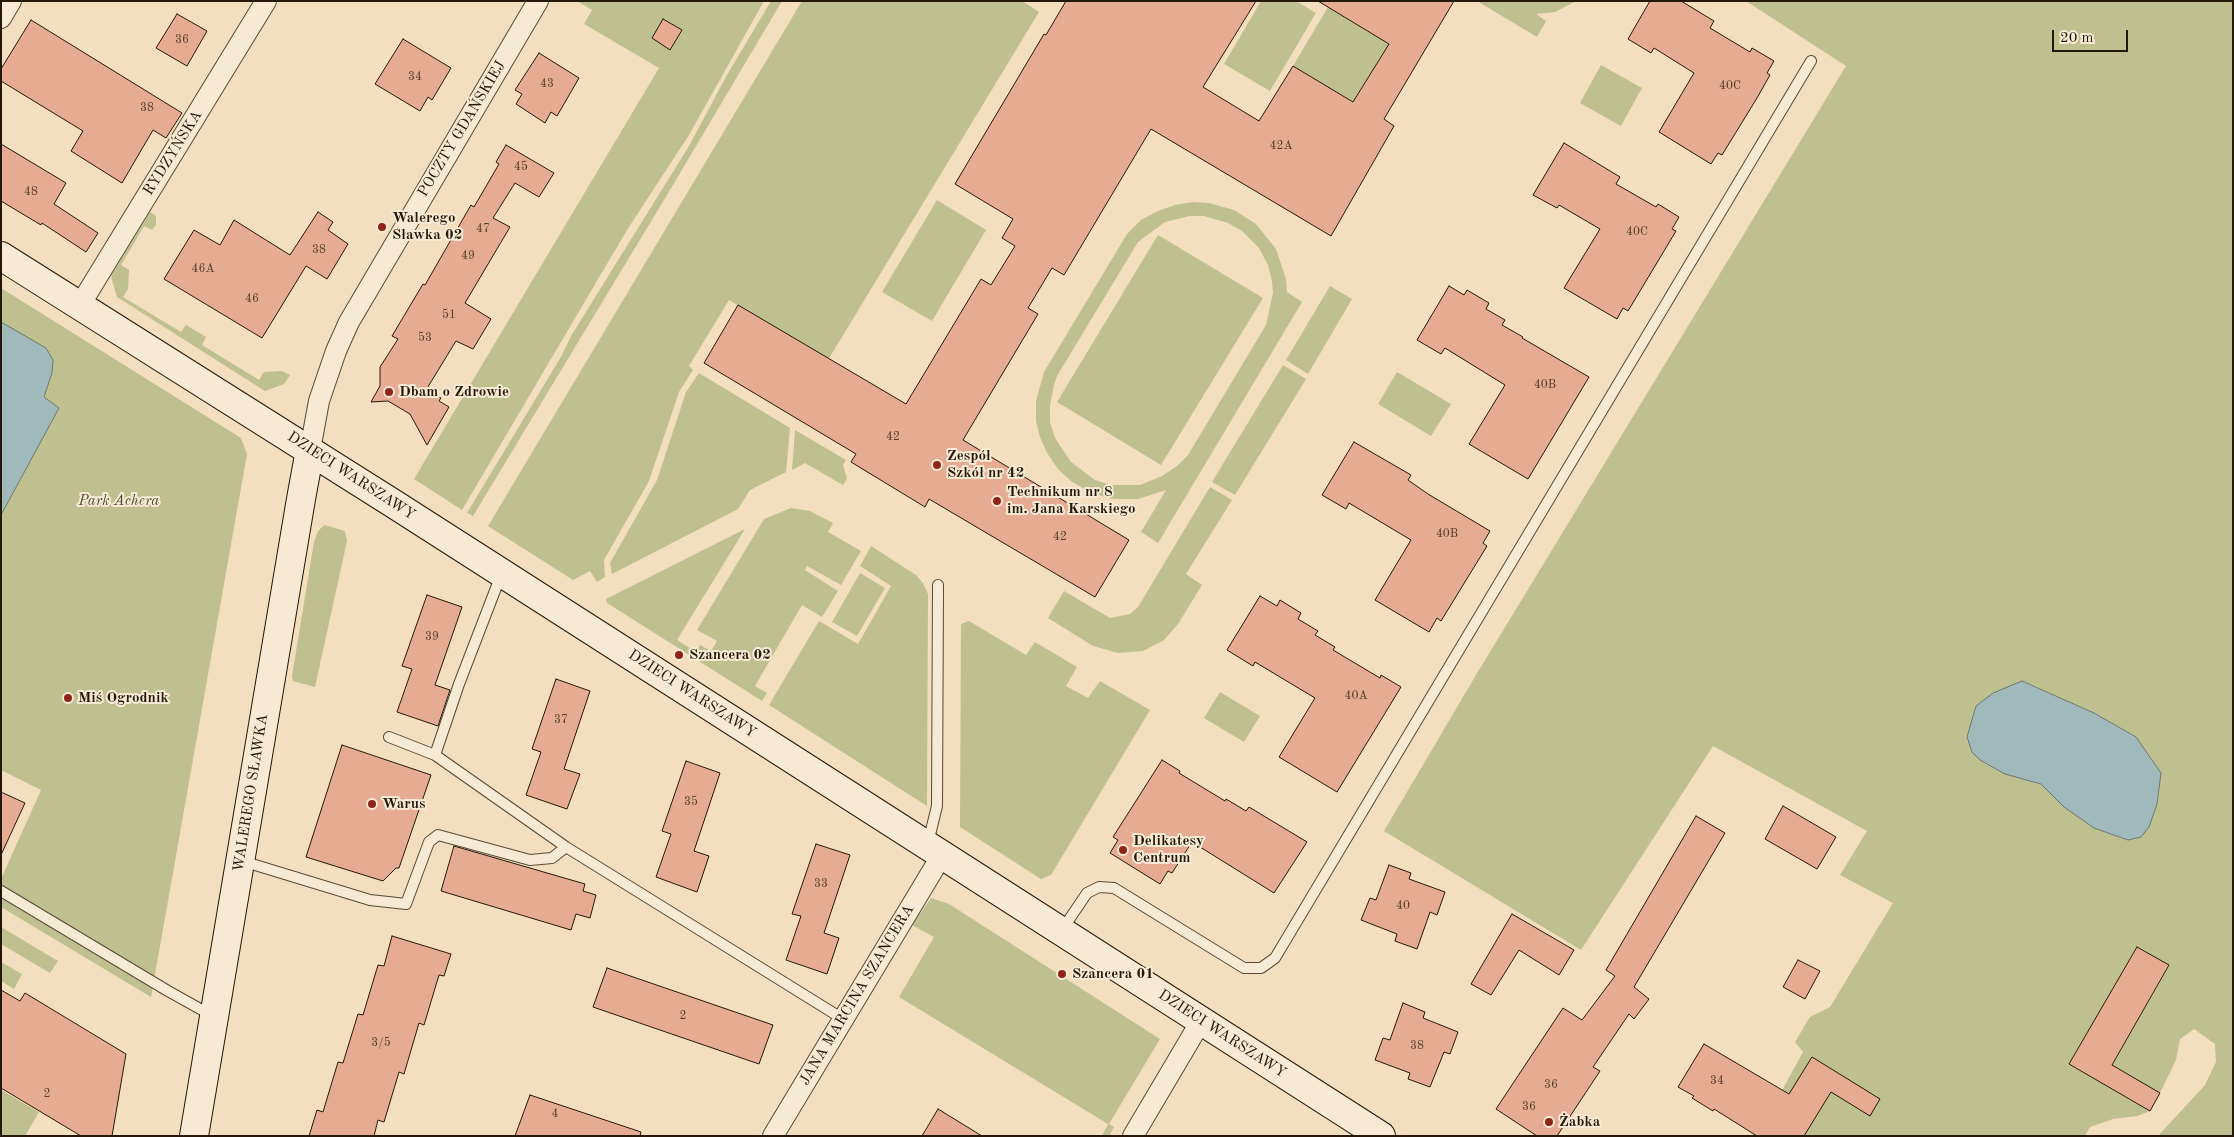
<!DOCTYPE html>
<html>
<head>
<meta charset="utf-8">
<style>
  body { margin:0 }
  #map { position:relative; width:2234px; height:1137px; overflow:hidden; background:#f3debf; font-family:"Old Standard TT",serif }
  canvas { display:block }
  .frame { position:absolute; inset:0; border:2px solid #251808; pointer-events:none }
  .scale { position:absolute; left:2052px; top:30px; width:76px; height:22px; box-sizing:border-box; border:2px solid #251808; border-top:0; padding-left:6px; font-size:15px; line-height:18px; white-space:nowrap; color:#251808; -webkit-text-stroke:4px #f7ead5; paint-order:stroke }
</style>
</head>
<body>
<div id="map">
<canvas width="2234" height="1137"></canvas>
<div class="frame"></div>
<div class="scale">20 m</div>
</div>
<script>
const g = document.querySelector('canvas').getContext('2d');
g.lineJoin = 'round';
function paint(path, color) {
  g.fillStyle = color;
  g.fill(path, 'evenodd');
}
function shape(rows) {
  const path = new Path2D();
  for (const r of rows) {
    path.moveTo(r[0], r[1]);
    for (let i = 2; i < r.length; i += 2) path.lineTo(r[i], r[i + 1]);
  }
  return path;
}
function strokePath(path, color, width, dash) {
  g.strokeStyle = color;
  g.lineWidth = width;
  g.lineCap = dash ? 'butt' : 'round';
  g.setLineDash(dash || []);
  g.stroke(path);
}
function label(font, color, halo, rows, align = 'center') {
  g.font = font + ' "Old Standard TT",serif';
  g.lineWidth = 4;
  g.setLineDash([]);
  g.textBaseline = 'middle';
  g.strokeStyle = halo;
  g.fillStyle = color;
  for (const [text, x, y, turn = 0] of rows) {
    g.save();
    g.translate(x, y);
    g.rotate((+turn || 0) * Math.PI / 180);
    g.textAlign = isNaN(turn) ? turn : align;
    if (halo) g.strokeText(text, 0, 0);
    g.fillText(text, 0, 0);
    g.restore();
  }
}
const green = shape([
  [577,1,764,1,689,135,627,230,462,510,414,479,659,68,584,24,592,10],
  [771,1,782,1,667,195,473,516,467,513,562,355,571,336,689,146,727,75],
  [802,1,1022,1,1039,12,828,360,729,300,689,366,693,370,679,392,649,481,604,560,605,577,597,582,590,571,573,580,488,526],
  [1261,1,1296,1,1316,13,1270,91,1224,64],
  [1477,1,1576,1,1555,12,1536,14,1546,21,1537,37],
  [1746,1,2233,1,2233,1136,2158,1136,2205,1085,2216,1062,2215,1044,2194,1029,2180,1039,2176,1060,2160,1093,2112,1065,2169,966,2137,947,2069,1064,2150,1111,2137,1116,2113,1119,2090,1127,2085,1136,1757,1136,1803,1052,1795,1042,1810,1017,1830,1007,1893,903,1840,875,1867,831,1713,746,1581,950,1384,831,1476,675,1846,66],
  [2022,681,2094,713,2136,737,2064,807,2041,784],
  [1328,7,1389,44,1353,102,1293,66],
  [1601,65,1642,88,1621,126,1580,103],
  [937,200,986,230,932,321,882,292],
  [1193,202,1209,203,1234,210,1256,224,1276,249,1286,279,1287,292,1302,302,1158,543,1141,532,1166,490,1138,499,1118,499,1107,498,1088,491,1071,481,1058,469,1047,453,1040,437,1036,421,1036,401,1044,372,1127,234,1141,220,1158,211,1175,205],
  [1189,216,1204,216,1228,223,1242,231,1259,248,1268,265,1272,281,1273,293,1266,325,1188,455,1177,466,1162,476,1140,485,1111,485,1095,480,1071,462,1055,438,1050,422,1050,405,1054,385,1057,376,1138,242,1165,222],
  [150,212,156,216,156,225,152,230,144,226,121,265,129,270,128,289,123,297,181,332,186,325,206,337,202,345,259,380,264,372,282,371,290,375,284,384,265,391,117,297,111,276],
  [1158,235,1263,298,1161,465,1057,402],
  [1330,286,1352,299,1308,374,1286,360],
  [1,288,241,438,247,454,151,997,1,907,1,879,41,790,1,770],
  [1283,365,1306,379,1235,495,1212,482],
  [1397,372,1451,404,1431,436,1378,404],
  [699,373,790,428,786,472,750,490,738,509,612,574,610,563,657,480,686,392],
  [795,430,846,460,843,465,847,478,843,485,805,463,792,470],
  [1210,487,1232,500,1186,574,1202,585,1178,624,1164,640,1143,651,1118,653,1093,646,1048,618,1064,591,1110,618,1130,614,1138,607],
  [791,508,810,511,833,523,828,532,861,551,841,585,807,566,805,570,838,591,822,617,802,605,755,686,767,693,762,701,607,603,606,599,745,529,677,640,696,652,700,645,711,651,717,641,697,630,764,519],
  [324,525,345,531,347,541,315,687,293,681,292,676,314,542,318,531],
  [871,546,916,575,923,583,928,594,927,806,769,705,819,621,858,644,891,586,860,566],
  [860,573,885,588,857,636,832,622],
  [969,621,1026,655,1035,642,1077,667,1066,686,1088,698,1100,681,1150,710,1051,875,1041,879,960,827,961,624],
  [1220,692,1260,716,1244,742,1204,718],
  [931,898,949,904,1160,1039,1109,1124,1114,1127,1109,1136,1102,1136,1108,1124,899,997,934,937,912,925],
  [1,927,58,961,50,973,1,944],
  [1,962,22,974,14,989,1,981],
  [1,1090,39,1112,25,1136,1,1135]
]);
const water = shape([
  [1,322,46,348,53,360,52,373,44,397,59,408,1,515,1,322],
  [2022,681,2094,713,2136,737,2161,773,2157,804,2149,827,2141,837,2128,840,2094,828,2064,807,2041,784,2005,774,1980,760,1972,752,1967,737,1976,706,1993,693,2022,681]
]);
const building = shape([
  [1066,1,1256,1,1203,87,1259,121,1293,66,1353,102,1389,44,1318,1,1454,1,1384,119,1394,126,1331,236,1151,129,1064,275,1052,268,1028,308,1038,314,963,440,1129,540,1095,597,929,499,925,507,851,462,856,454,704,363,738,305,906,404,981,279,991,285,1015,246,1002,238,1013,219,955,184,1044,34,1046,35,1066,1],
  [1650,1,1681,1,1714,21,1710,28,1750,52,1752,48,1774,61,1767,73,1770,75,1757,98,1722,155,1718,153,1711,164,1659,132,1694,73,1654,48,1651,53,1628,39,1650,1],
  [177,14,207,31,187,66,156,48,177,14],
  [663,19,682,30,670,50,652,38,663,19],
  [31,20,182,113,166,138,153,130,122,183,71,151,83,131,1,81,1,69,31,20],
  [403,39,451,68,432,100,428,97,420,111,375,84,403,39],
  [539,53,579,78,557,116,551,112,545,123,516,104,522,94,515,90,539,53],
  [1564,143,1620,177,1616,184,1656,207,1658,204,1679,217,1672,229,1676,231,1628,311,1623,308,1617,319,1564,288,1600,229,1559,205,1557,208,1533,195,1564,143],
  [1,144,66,183,54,204,98,233,86,252,42,223,41,225,1,201,1,144],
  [506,145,554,173,539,197,515,183,493,218,510,227,465,303,491,319,473,349,456,341,426,390,441,398,439,401,449,407,427,445,410,414,388,401,371,402,380,386,380,367,398,339,392,336,423,284,425,285,471,205,474,207,499,164,496,162,506,145],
  [318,212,333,222,328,230,348,244,327,279,306,266,262,338,164,279,194,230,220,245,234,220,290,255,318,212],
  [1449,286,1464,295,1467,290,1489,303,1486,309,1505,320,1502,325,1523,337,1522,338,1589,377,1528,479,1469,444,1505,385,1445,348,1441,354,1417,340,1449,286],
  [1354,442,1411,475,1408,480,1428,494,1490,531,1483,543,1487,546,1441,621,1437,618,1429,632,1375,600,1411,540,1349,503,1346,509,1322,495,1354,442],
  [427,595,462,607,435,685,450,690,438,726,397,712,412,669,402,666,427,595],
  [1260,596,1277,606,1280,600,1301,613,1298,619,1318,631,1315,635,1335,647,1333,650,1380,678,1381,675,1401,687,1337,792,1279,757,1315,698,1255,662,1253,666,1227,650,1260,596],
  [556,679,590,691,564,769,580,774,567,809,526,795,541,752,532,749,556,679],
  [342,745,431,775,399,868,396,868,383,881,306,857,342,745],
  [1162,760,1180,771,1179,773,1225,801,1226,799,1246,811,1249,807,1307,842,1274,893,1192,842,1172,873,1168,871,1160,884,1110,853,1118,840,1113,837,1162,760],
  [686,761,720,773,694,851,709,856,697,892,656,877,671,834,662,831,686,761],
  [1,792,25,803,1,855,1,792],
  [1783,806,1836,837,1817,869,1765,839,1783,806],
  [1696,816,1725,833,1634,987,1649,999,1634,1019,1629,1014,1593,1067,1600,1071,1557,1136,1537,1136,1496,1109,1563,1008,1582,1020,1615,976,1606,970,1696,816],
  [816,844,850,855,824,933,839,938,827,974,786,960,801,916,792,914,816,844],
  [454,846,585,884,583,891,596,895,590,918,576,914,571,930,441,891,454,846],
  [1389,865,1411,873,1409,879,1445,892,1437,915,1430,912,1417,949,1395,941,1397,934,1361,920,1370,898,1376,900,1389,865],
  [1512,914,1574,950,1559,975,1519,950,1491,995,1471,984,1512,914],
  [392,936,451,954,444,976,439,975,424,1025,419,1023,404,1074,399,1072,384,1122,378,1120,374,1136,309,1136,317,1110,323,1112,338,1062,343,1063,358,1014,363,1015,378,965,384,966,392,936],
  [2137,947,2169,965,2112,1065,2160,1093,2150,1111,2069,1064,2137,947],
  [1798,960,1820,971,1805,999,1783,987,1798,960],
  [607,968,773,1025,759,1064,593,1007,607,968],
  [1,990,20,1001,25,993,126,1054,112,1136,81,1136,1,1088,1,990],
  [1403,1003,1425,1012,1423,1018,1458,1032,1450,1054,1444,1052,1430,1087,1408,1079,1410,1073,1375,1060,1383,1038,1390,1040,1403,1003],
  [1704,1044,1789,1094,1812,1057,1880,1099,1870,1116,1831,1092,1804,1136,1757,1136,1714,1109,1713,1111,1692,1098,1694,1096,1678,1087,1704,1044],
  [530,1095,641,1132,640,1136,515,1136,530,1095],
  [938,1109,982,1136,922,1136,938,1109]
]);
const lane = shape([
  [389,737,435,755,566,847,843,1019],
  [435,755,459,684,501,575],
  [928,843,937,806,938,585],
  [242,861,370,900,406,904,429,842,438,835,530,860,552,858,566,847],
  [1,891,168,991,211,1015],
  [1062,930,1087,893,1099,887,1114,888,1244,968,1261,968,1275,958,1811,61]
]);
const street = shape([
  [1,18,11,1],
  [80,305,266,1],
  [310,450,319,401,336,351,349,322,538,1],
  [773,1136,942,855],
  [1133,1136,1201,1021]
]);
const secondary = shape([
  [1,256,394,504,1381,1136],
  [194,1136,301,499,310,450]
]);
const markers = [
  [382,227,5,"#8f2418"],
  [389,392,5,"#8f2418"],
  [937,465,5,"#8f2418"],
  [997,501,5,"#8f2418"],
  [679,655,5,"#8f2418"],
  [68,698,5,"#8f2418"],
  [372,804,5,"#8f2418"],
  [1123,850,5,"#8f2418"],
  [1062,974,5,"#8f2418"],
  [1549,1122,5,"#8f2418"]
];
const numberNames = [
  ["36",182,40],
  ["34",415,77],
  ["43",547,84],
  ["40C",1730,86],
  ["38",147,108],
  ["42A",1281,146],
  ["45",521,167],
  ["48",31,192],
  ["47",483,229],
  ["40C",1637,232],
  ["38",319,250],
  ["49",468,256],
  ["46A",203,269],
  ["46",252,299],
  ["51",449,315],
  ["53",425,338],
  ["40B",1545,385],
  ["42",893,437],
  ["40B",1447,534],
  ["42",1060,537],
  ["39",432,637],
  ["40A",1356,696],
  ["37",561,720],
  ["35",691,802],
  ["33",821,884],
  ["40",1403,906],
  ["2",683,1016],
  ["3/5",381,1043],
  ["38",1417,1046],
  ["34",1717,1081],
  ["36",1551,1085],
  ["2",47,1094],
  ["36",1529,1107],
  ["4",555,1114]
];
const streetNames = [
  ["POCZTY GDAŃSKIEJ",462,129,-59],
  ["RYDZYŃSKA",173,153,-58],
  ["DZIECI WARSZAWY",351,476,33],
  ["DZIECI WARSZAWY",692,694,33],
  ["WALEREGO SŁAWKA",251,793,-81],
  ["JANA MARCINA SZANCERA",857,995,-59],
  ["DZIECI WARSZAWY",1222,1034,33]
];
const poiNames = [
  ["Walerego",392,218],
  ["Sławka 02",392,235],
  ["Dbam o Zdrowie",399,392],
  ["Zespół",947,456],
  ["Szkół nr 42",947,473],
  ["Technikum nr 8",1007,492],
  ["im. Jana Karskiego",1007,509],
  ["Szancera 02",689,655],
  ["Miś Ogrodnik",78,698],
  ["Warus",382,804],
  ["Delikatesy",1133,841],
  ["Centrum",1133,858],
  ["Szancera 01",1072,974],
  ["Żabka",1559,1122]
];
const parkNames = [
  ["Park Achera",119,501]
];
paint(green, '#bec090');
paint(water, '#a0babb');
strokePath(water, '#6f7973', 1);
paint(building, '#e5ac93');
strokePath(building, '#251808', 1);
strokePath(lane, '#584a36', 12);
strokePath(street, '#584a36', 22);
strokePath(secondary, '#251808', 30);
strokePath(lane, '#f7ead5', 10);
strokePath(street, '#f7ead5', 20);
strokePath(secondary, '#f7ead5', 28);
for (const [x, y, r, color] of markers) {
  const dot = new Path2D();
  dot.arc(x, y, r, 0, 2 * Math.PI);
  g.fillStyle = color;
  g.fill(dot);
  strokePath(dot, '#f7ead5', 2);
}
label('12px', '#553d2b', null, numberNames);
label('15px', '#251808', '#f7ead5', streetNames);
label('bold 15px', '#251808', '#f7ead5', poiNames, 'left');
label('italic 15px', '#534a31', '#f7ead5', parkNames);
</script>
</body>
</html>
